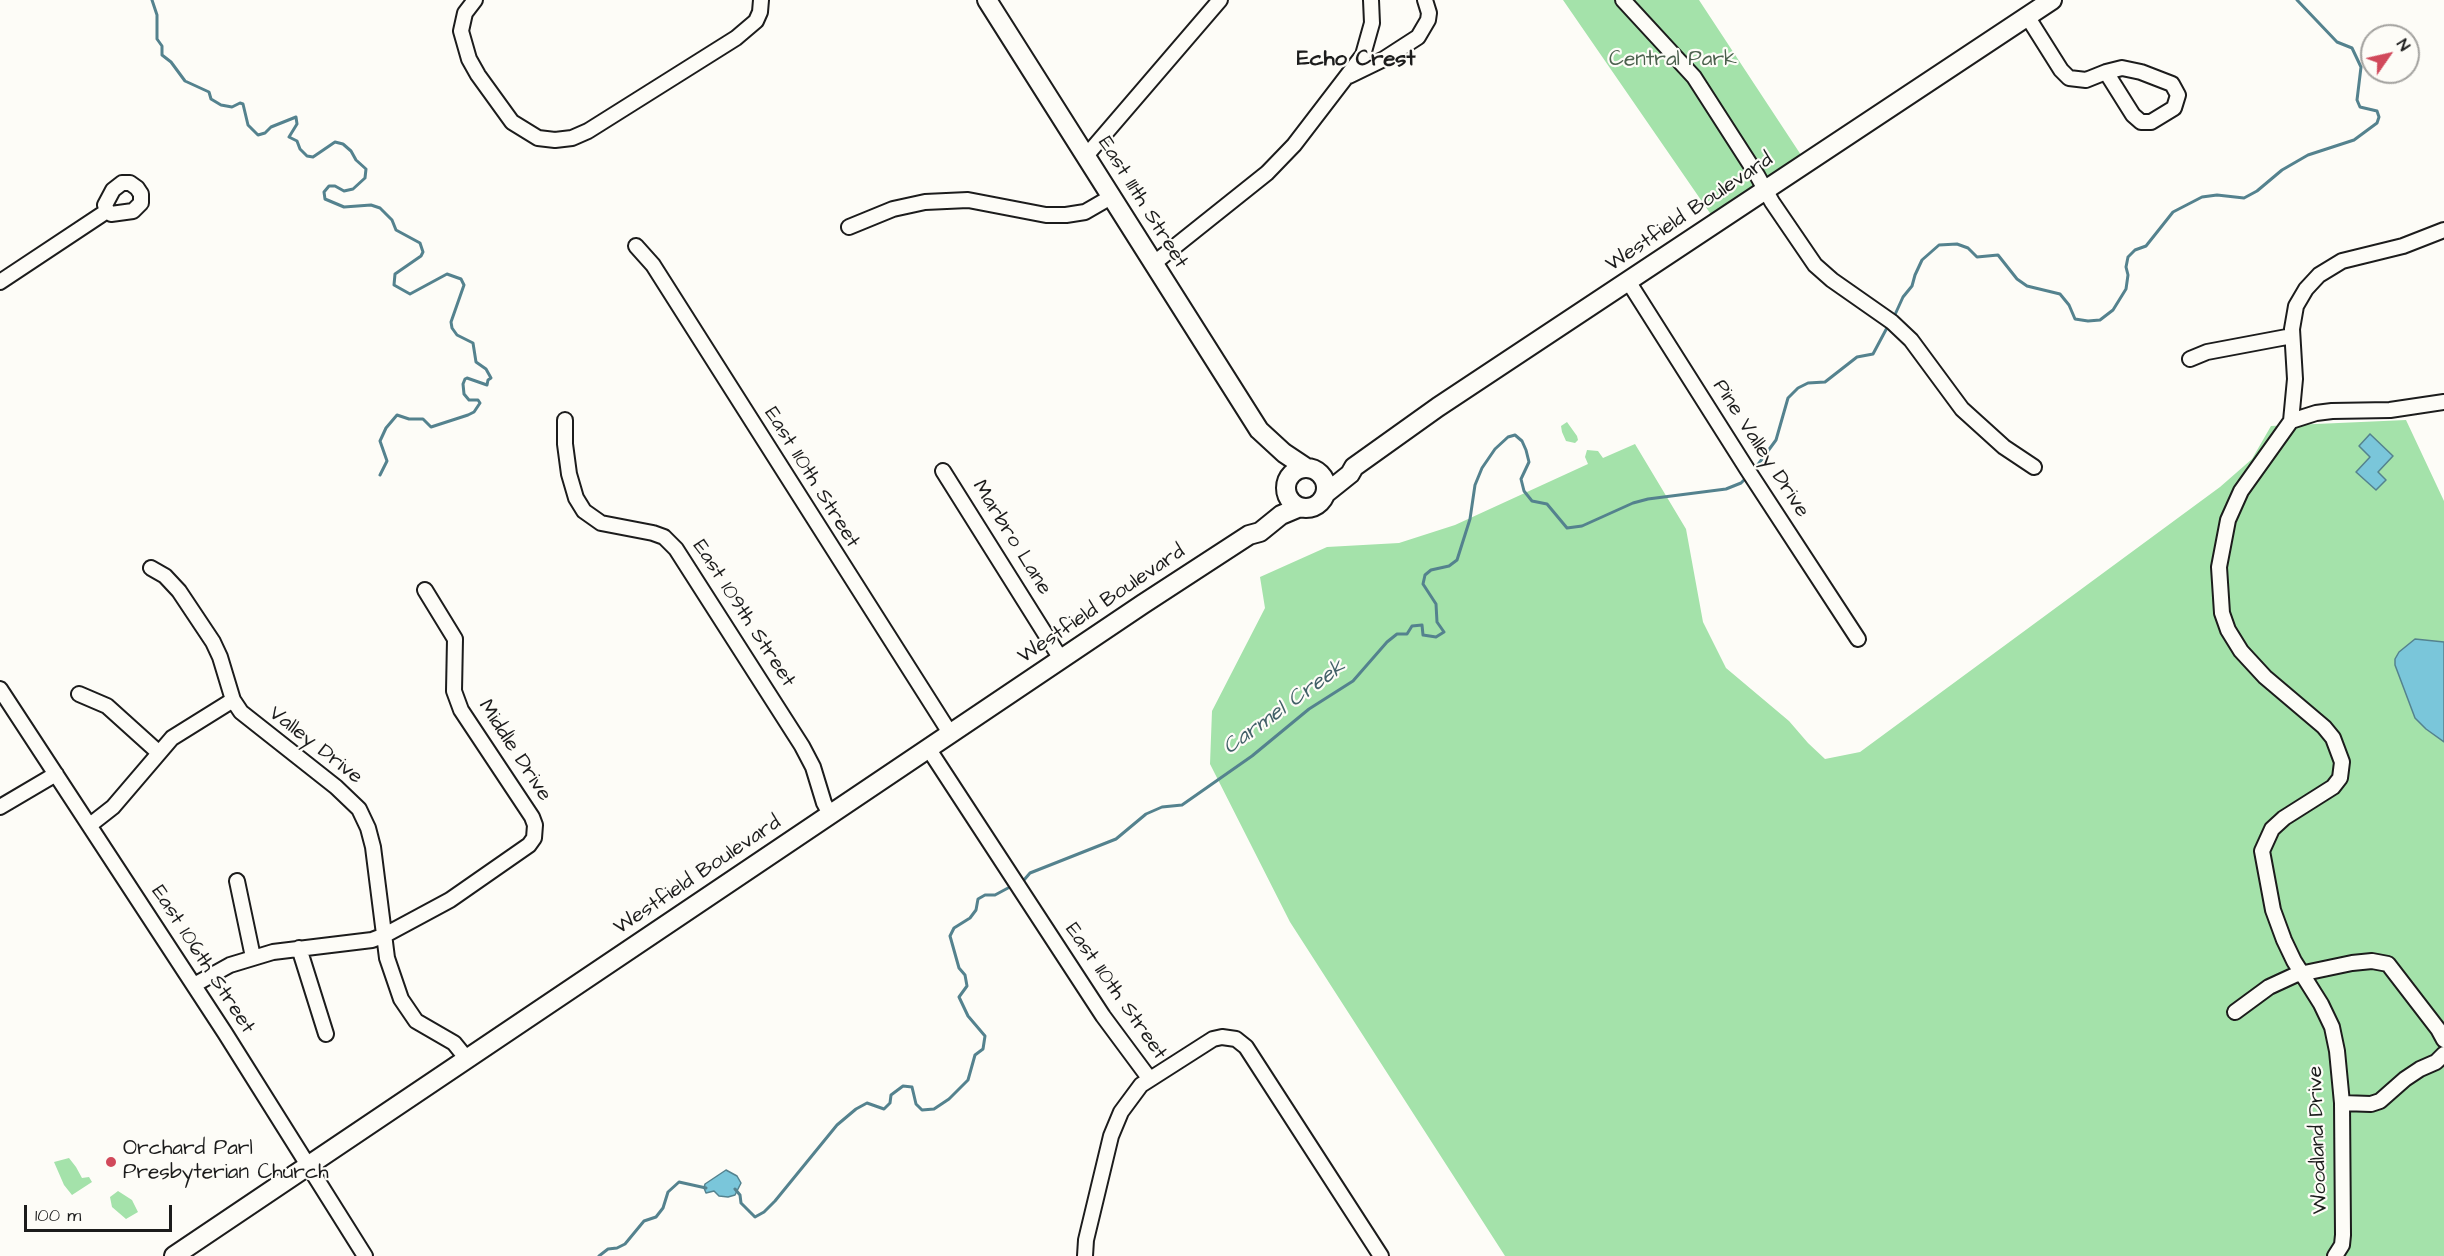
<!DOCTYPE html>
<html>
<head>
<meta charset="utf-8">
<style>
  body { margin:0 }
  #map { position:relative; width:2444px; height:1256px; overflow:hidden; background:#fdfcf7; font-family:"Architects Daughter",sans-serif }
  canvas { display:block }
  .north { position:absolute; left:2360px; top:24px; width:60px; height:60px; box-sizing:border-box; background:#fdfcf7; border:2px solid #a3a29f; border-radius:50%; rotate:56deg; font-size:16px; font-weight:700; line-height:24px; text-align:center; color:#1c1c1c }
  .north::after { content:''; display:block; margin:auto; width:21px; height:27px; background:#d1495b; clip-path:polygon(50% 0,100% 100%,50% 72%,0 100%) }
  .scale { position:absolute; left:24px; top:1205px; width:148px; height:27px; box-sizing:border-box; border:3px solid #1c1c1c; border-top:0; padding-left:8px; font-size:18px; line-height:21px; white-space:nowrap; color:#1c1c1c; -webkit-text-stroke:4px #fdfcf7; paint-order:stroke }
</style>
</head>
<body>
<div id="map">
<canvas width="2444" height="1256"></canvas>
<div class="north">N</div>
<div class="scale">100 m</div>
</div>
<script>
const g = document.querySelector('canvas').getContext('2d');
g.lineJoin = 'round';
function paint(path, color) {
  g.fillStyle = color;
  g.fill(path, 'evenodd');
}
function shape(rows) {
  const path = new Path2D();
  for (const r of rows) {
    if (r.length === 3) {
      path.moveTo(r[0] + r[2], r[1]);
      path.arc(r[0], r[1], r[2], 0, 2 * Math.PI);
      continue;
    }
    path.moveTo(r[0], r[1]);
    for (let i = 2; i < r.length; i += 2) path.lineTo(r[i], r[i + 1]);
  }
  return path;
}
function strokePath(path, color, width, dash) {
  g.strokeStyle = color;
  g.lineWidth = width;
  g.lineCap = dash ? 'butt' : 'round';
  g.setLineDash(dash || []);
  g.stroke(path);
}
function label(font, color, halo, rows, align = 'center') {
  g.font = font + ' "Architects Daughter",sans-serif';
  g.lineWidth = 4.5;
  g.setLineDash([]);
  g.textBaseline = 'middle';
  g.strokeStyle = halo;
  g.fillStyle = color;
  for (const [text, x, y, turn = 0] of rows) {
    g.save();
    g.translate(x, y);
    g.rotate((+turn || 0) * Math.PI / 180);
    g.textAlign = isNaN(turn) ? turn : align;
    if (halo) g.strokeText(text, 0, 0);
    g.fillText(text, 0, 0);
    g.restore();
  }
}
const green = shape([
  [1563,0,1699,0,1801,155,1712,216],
  [2406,420,2444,501,2444,1256,1505,1256,1290,922,1210,764,1212,711,1265,608,1260,577,1327,547,1399,543,1455,525,1588,464,1585,457,1587,450,1598,451,1603,458,1635,444,1686,529,1703,622,1726,668,1789,721,1808,743,1825,759,1860,752,2220,487,2252,459,2271,426],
  [1567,422,1577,436,1578,440,1575,443,1566,441,1562,432,1561,426],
  [69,1158,76,1167,82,1178,89,1177,92,1182,72,1195,64,1185,54,1162],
  [118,1191,132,1200,138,1212,126,1219,112,1207,110,1197]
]);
const water = shape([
  [2370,434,2393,456,2378,472,2386,480,2376,490,2356,472,2370,457,2359,446,2370,434],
  [2415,639,2444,642,2444,742,2426,729,2415,718,2395,665,2395,659,2399,652,2415,639],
  [726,1170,737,1176,741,1183,735,1195,728,1197,719,1196,714,1191,706,1193,704,1188,705,1184,726,1170]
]);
const stream = shape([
  [152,0,157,15,157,39,162,46,162,55,171,62,185,81,209,92,211,99,221,105,232,107,240,103,243,104,248,125,258,135,265,133,271,127,296,117,297,124,289,137,297,141,300,149,307,156,313,157,335,142,343,144,351,151,356,160,366,169,365,178,353,189,344,191,335,186,329,186,324,192,325,199,344,207,371,205,380,208,392,220,396,230,420,243,423,252,421,256,395,274,394,285,410,294,447,274,461,279,464,285,451,322,452,328,457,335,473,343,476,362,486,369,491,378,488,380,487,385,467,378,465,379,463,384,464,394,469,400,478,400,480,403,474,412,468,415,431,427,423,419,409,419,397,415,386,428,380,441,387,461,380,475],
  [1893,319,1903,297,1912,286,1915,275,1922,260,1939,245,1957,244,1968,248,1977,257,1998,255,2017,279,2027,286,2060,294,2069,305,2075,319,2088,321,2100,320,2113,310,2126,289,2128,275,2126,267,2128,257,2135,250,2146,246,2173,212,2202,197,2217,195,2244,198,2257,191,2282,170,2308,155,2354,140,2377,123,2379,117,2377,111,2360,107,2357,100,2361,67,2352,48,2337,42,2297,0],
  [1754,470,1776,440,1788,398,1798,388,1808,383,1825,382,1857,357,1873,354,1889,324],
  [1024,880,1030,873,1116,839,1146,814,1162,807,1182,805,1252,756,1309,709,1353,681,1387,642,1397,634,1407,634,1412,626,1422,625,1423,635,1436,637,1444,632,1437,622,1436,604,1423,584,1425,575,1431,570,1449,566,1457,560,1470,519,1475,485,1482,468,1495,449,1508,437,1515,435,1522,441,1526,450,1529,462,1521,479,1524,491,1532,501,1547,504,1567,528,1582,526,1633,503,1648,499,1726,489,1741,483,1747,477],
  [735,1189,740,1195,741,1203,755,1217,764,1212,775,1201,837,1125,856,1109,867,1103,884,1109,890,1103,891,1095,903,1086,912,1087,916,1104,922,1110,934,1109,949,1099,968,1080,975,1055,983,1049,985,1036,968,1016,959,997,967,986,965,975,959,968,950,936,954,928,970,918,976,910,978,899,985,895,995,895,1008,888],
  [599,1256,608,1249,617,1248,625,1244,644,1221,656,1217,663,1208,668,1192,679,1182,706,1188]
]);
const minor = shape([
  [475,0,465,13,461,31,469,59,478,75,512,122,538,138,555,140,572,138,588,131,736,38,756,21,760,12,761,0],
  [1623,0,1694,77,1757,175,1772,202,1815,265,1832,280,1892,322,1911,340,1962,409,2004,447,2034,467],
  [2027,16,2061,70,2069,78,2086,80,2106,72,2122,68,2141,72,2172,84,2178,95,2174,108,2151,122,2141,122,2133,115,2106,72],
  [1349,76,1384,59,1418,37,1428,20,1429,13,1425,0],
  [1086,156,1220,0],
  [122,183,130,183,137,188,141,194,141,203,133,211,111,214,107,211,105,205,113,190,122,183],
  [849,227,893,209,925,202,968,200,1046,215,1066,215,1085,212,1111,197],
  [636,246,653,265,950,733],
  [1153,264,1267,173,1294,145,1363,55,1372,23,1371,0],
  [1628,281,1747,469,1858,639],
  [0,282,107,211],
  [2190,359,2207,352,2292,336],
  [565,420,565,444,569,474,576,498,584,511,601,523,653,533,664,537,676,549,802,746,813,767,824,803,830,814],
  [2291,421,2316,413,2332,411,2390,410,2444,402],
  [943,471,1061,659],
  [151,568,165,576,179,591,213,642,220,657,233,700,241,712,336,787,359,809,368,828,373,847,387,958,401,999,416,1021,454,1043,467,1059],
  [0,689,225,1033,365,1256],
  [79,694,107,706,158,752],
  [928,748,1103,1016,1149,1078],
  [0,807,56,774],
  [90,825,113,807,172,738,233,700],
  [237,881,253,957],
  [299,948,326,1034],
  [194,985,230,965,273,952,372,940,385,935,450,900,529,845,534,838,535,825,532,817,461,710,454,691,455,639,425,590],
  [2235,1012,2269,987,2295,975,2352,963,2372,961,2388,964,2438,1029,2444,1040],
  [2342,1103,2371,1104,2380,1101,2405,1079,2420,1069,2436,1062,2444,1054],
  [1085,1256,1086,1240,1111,1136,1121,1112,1141,1085,1213,1039,1222,1037,1236,1039,1246,1047,1381,1256],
  [2335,1256,2342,1245,2343,1235,2342,1103,2337,1051,2332,1027,2321,1004,2294,961,2284,940,2273,910,2262,851,2272,829,2284,818,2333,787,2340,778,2342,762,2333,738,2324,727,2265,677,2241,651,2228,630,2222,613,2219,567,2228,520,2241,491,2291,421,2295,379,2292,329,2296,306,2306,289,2319,275,2342,261,2403,246,2444,230]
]);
const major = shape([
  [987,0,1259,430,1284,453,1305,467],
  [1306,488,20],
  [1325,494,1350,474,1354,467,1438,407,2052,0],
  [174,1256,1143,604,1249,535,1260,532,1281,515,1300,507]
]);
const markers = [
  [111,1162,6,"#d1495b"]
];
const parkNames = [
  ["Central Park",1673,61]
];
const streetNames = [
  ["East 111th Street",1142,203,58],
  ["Westfield Boulevard",1690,213,-34],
  ["Pine Valley Drive",1760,449,57],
  ["East 110th Street",811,478,58],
  ["Marbro Lane",1011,538,58],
  ["Westfield Boulevard",1102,605,-34],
  ["East 109th Street",743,614,57],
  ["Valley Drive",315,746,38],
  ["Middle Drive",514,751,57],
  ["Westfield Boulevard",698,876,-34],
  ["East 106th Street",202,960,57],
  ["East 110th Street",1115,992,55],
  ["Woodland Drive",2319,1140,-92]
];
const poiNames = [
  ["Orchard Parl",123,1150],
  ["Presbyterian Church",123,1174]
];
const neighbourhoodNames = [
  ["Echo Crest",1356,60]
];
const waterNames = [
  ["Carmel Creek",1285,708,-36]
];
paint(green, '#a4e2aa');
paint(water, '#7ac6da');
strokePath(water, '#54828e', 1.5);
strokePath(stream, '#54828e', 3);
strokePath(minor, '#1c1c1c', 18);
strokePath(major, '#1c1c1c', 22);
strokePath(minor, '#fdfcf7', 14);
strokePath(major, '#fdfcf7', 18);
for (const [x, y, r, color] of markers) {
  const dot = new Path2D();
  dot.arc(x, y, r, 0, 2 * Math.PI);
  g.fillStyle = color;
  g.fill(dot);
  strokePath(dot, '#fdfcf7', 2);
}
label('21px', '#4c614e', '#fdfcf7', parkNames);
label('21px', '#1c1c1c', '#fdfcf7', streetNames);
label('21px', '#1c1c1c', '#fdfcf7', poiNames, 'left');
label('bold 22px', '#1c1c1c', '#fdfcf7', neighbourhoodNames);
label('italic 22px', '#426068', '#fdfcf7', waterNames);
</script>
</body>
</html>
